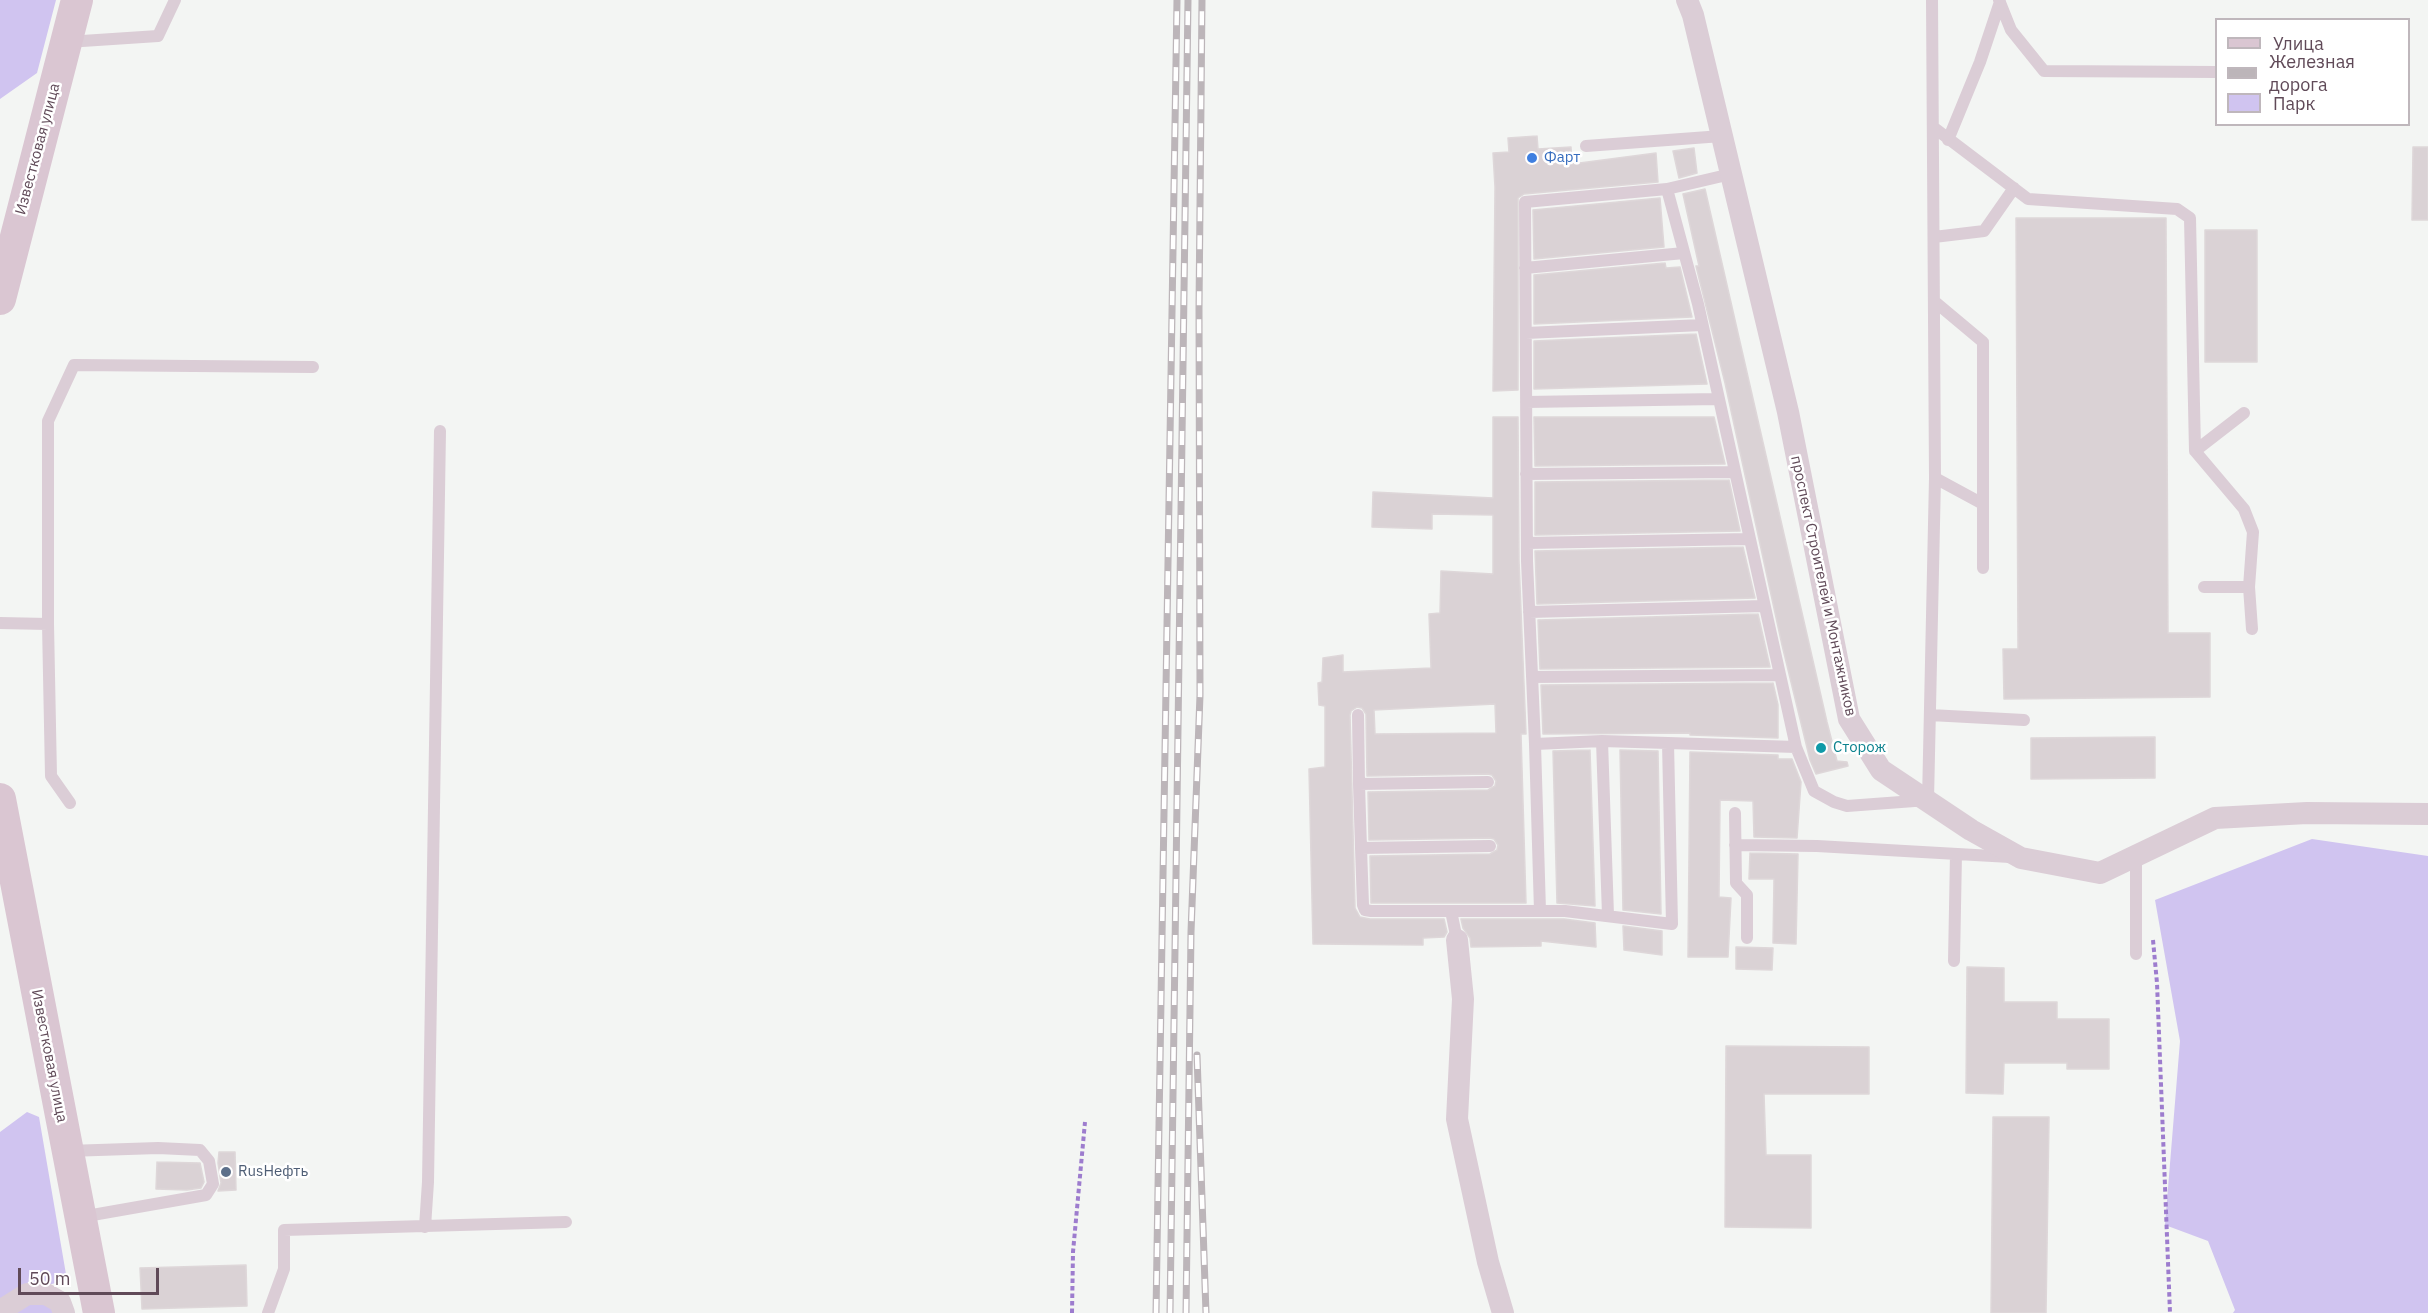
<!DOCTYPE html>
<html>
<head>
<meta charset="utf-8">
<style>
  body { margin:0 }
  #map { position:relative; width:2428px; height:1313px; overflow:hidden; background:#f3f5f3; font-family:"IBM Plex Sans",sans-serif }
  canvas { display:block }
  .legend { position:absolute; left:2215px; top:18px; width:195px; height:108px; box-sizing:border-box; background:#fff; border:2px solid #bfb7bc; margin:0; padding:8px 10px; list-style:none; font-size:18px; color:#604a58 }
  .legend li { display:flex; align-items:center; gap:12px; height:30px }
  .legend b { width:30px; border:2px solid #bfb7bc }
  .scale { position:absolute; left:18px; top:1268px; width:141px; height:27px; box-sizing:border-box; border:3px solid #604a58; border-top:0; padding-left:8px; font-size:18px; line-height:21px; white-space:nowrap; color:#604a58; -webkit-text-stroke:4px #fff; paint-order:stroke }
</style>
</head>
<body>
<div id="map">
<canvas width="2428" height="1313"></canvas>
<ul class="legend">
<li><b style="height:8px;background:#dac6d2"></b>Улица</li>
<li><b style="height:8px;background:#bcb5b9"></b>Железная дорога</li>
<li><b style="height:16px;background:#d0c4f0"></b>Парк</li>
</ul>
<div class="scale">50 m</div>
</div>
<script>
const g = document.querySelector('canvas').getContext('2d');
g.lineJoin = 'round';
function paint(path, color) {
  g.fillStyle = color;
  g.fill(path, 'evenodd');
}
function shape(rows) {
  const path = new Path2D();
  for (const r of rows) {
    path.moveTo(r[0], r[1]);
    for (let i = 2; i < r.length; i += 2) path.lineTo(r[i], r[i + 1]);
  }
  return path;
}
function strokePath(path, color, width, dash) {
  g.strokeStyle = color;
  g.lineWidth = width;
  g.lineCap = dash ? 'butt' : 'round';
  g.setLineDash(dash || []);
  g.stroke(path);
}
function label(font, color, halo, rows, align = 'center') {
  g.font = font + ' "IBM Plex Sans",sans-serif';
  g.lineWidth = 5;
  g.setLineDash([]);
  g.textBaseline = 'middle';
  g.strokeStyle = halo;
  g.fillStyle = color;
  for (const [text, x, y, turn = 0] of rows) {
    g.save();
    g.translate(x, y);
    g.rotate((+turn || 0) * Math.PI / 180);
    g.textAlign = isNaN(turn) ? turn : align;
    if (halo) g.strokeText(text, 0, 0);
    g.fillText(text, 0, 0);
    g.restore();
  }
}
const green = shape([
  [0,0,56,0,37,73,0,99],
  [2312,839,2428,856,2428,1313,2233,1313,2235,1310,2208,1241,2165,1225,2180,1041,2155,900],
  [27,1112,39,1117,67,1280,48,1285,59,1313,0,1313,0,1132]
]);
const building = shape([
  [1537,136,1538,149,1571,147,1572,164,1656,153,1658,182,1524,194,1518,198,1518,390,1493,391,1495,187,1493,153,1509,152,1508,138,1537,136],
  [2413,147,2428,147,2428,220,2412,220,2413,147],
  [1694,148,1697,173,1679,178,1673,151,1694,148],
  [1705,189,1827,722,1837,761,1847,762,1848,766,1816,774,1810,760,1782,645,1725,383,1696,266,1699,266,1683,194,1705,189],
  [1660,198,1664,247,1534,259,1533,210,1660,198],
  [2016,218,2166,218,2168,633,2210,633,2210,697,2004,699,2003,649,2018,649,2016,218],
  [2205,230,2257,230,2257,362,2205,362,2205,230],
  [1665,263,1666,268,1680,267,1692,317,1534,324,1534,275,1665,263],
  [1696,334,1707,384,1534,389,1534,341,1696,334],
  [1493,417,1518,417,1519,561,1526,734,1521,734,1526,903,1371,903,1370,856,1490,854,1497,850,1498,845,1494,839,1490,838,1369,840,1368,792,1488,790,1495,786,1496,781,1492,775,1488,774,1367,776,1366,714,1362,708,1357,707,1351,711,1350,715,1355,908,1360,917,1370,919,1444,919,1447,932,1444,937,1423,938,1423,945,1313,944,1309,769,1325,767,1325,706,1319,705,1318,683,1322,682,1323,658,1343,655,1343,672,1431,668,1429,614,1440,613,1441,571,1493,574,1493,515,1432,514,1432,529,1372,527,1373,492,1493,498,1493,417],
  [1495,704,1496,733,1375,734,1374,710,1495,704],
  [1534,417,1714,417,1725,464,1535,466,1534,417],
  [1729,480,1740,531,1535,535,1535,482,1729,480],
  [1743,547,1755,598,1537,604,1535,551,1743,547],
  [1758,614,1770,667,1540,669,1538,620,1758,614],
  [1773,683,1778,705,1778,738,1690,735,1690,733,1543,734,1541,685,1773,683],
  [2155,737,2155,778,2031,779,2031,738,2155,737],
  [1590,750,1595,906,1557,903,1553,751,1590,750],
  [1620,750,1658,751,1661,914,1623,910,1620,750],
  [1690,752,1778,755,1778,759,1792,759,1801,782,1797,838,1754,837,1753,801,1720,800,1719,897,1731,898,1728,957,1688,957,1690,752],
  [1750,853,1798,854,1796,944,1773,943,1774,879,1749,879,1750,853],
  [1461,919,1564,919,1595,923,1596,947,1541,941,1541,946,1471,947,1470,938,1463,928,1461,919],
  [1623,926,1662,931,1662,955,1624,950,1623,926],
  [1736,947,1773,948,1772,970,1736,969,1736,947],
  [1967,967,2004,968,2004,1002,2057,1002,2057,1019,2109,1019,2109,1069,2067,1069,2067,1063,2004,1063,2003,1094,1966,1093,1967,967],
  [1726,1046,1869,1047,1869,1094,1764,1094,1766,1155,1811,1155,1811,1228,1725,1227,1726,1046],
  [1993,1117,2049,1117,2046,1313,1991,1313,1993,1117],
  [219,1152,235,1152,236,1190,218,1191,221,1183,218,1163,219,1152],
  [157,1162,200,1163,204,1182,201,1188,187,1190,156,1189,157,1162],
  [246,1265,247,1306,142,1309,140,1268,246,1265]
]);
const path = shape([
  [2153,940,2157,983,2170,1313],
  [1072,1313,1073,1252,1085,1122]
]);
const lane = shape([
  [1999,0,2011,30,2044,71,2216,72],
  [67,42,158,36,175,0],
  [1933,127,2028,199,2177,209,2190,218,2195,451,2244,413],
  [1948,140,1980,62,2000,2],
  [1586,146,1722,136],
  [1667,189,1698,304,1796,747,1668,743],
  [1934,237,1984,231,2014,188],
  [1525,268,1684,253],
  [1934,301,1983,342,1983,568],
  [1526,333,1702,325],
  [1526,402,1718,399],
  [2195,451,2244,509,2253,532,2249,587,2252,629],
  [1526,474,1734,472],
  [1935,478,1983,504],
  [1527,543,1749,539],
  [2204,587,2249,587],
  [1529,612,1764,606],
  [0,623,48,624],
  [1532,677,1780,675],
  [1358,715,1359,784],
  [1930,715,2024,720],
  [1602,741,1608,915],
  [1535,744,1527,561,1525,202,1667,189,1731,174],
  [1796,747,1814,791,1834,802,1847,806,1928,800,1935,478,1932,0],
  [70,803,51,776,48,624,48,421,74,365,313,367],
  [1735,813,1736,883,1747,895,1747,938],
  [1735,845,1817,846,2010,857],
  [1490,846,1361,848,1363,905,1365,910,1371,911,1565,911,1672,924,1668,743,1602,741,1535,744,1540,911],
  [1361,848,1359,784,1488,782],
  [2136,856,2136,954],
  [1451,911,1457,940],
  [1954,961,1956,854],
  [68,1151,158,1148,200,1150,209,1161,213,1184,206,1195,81,1217],
  [425,1227,428,1182,440,431],
  [268,1313,284,1269,284,1230,566,1222]
]);
const street = shape([
  [1687,0,1693,15,1788,412,1849,719,1881,770,1971,830,2021,858,2100,873,2215,818,2307,813,2428,814],
  [1457,940,1463,999,1457,1119,1488,1262,1503,1313],
  [0,1311,27,1294,46,1294,60,1302,64,1313]
]);
const secondary = shape([
  [0,299,77,0],
  [0,799,99,1313]
]);
const rail = shape([
  [1197,1055,1206,1313],
  [1156,1313,1177,0],
  [1170,1313,1188,0],
  [1186,1313,1191,932,1200,695,1199,308,1202,0]
]);
const markers = [
  [1532,158,6,"#3f7fe0"],
  [1821,748,6,"#0f9aa8"],
  [226,1172,6,"#5c6f8a"]
];
const streetNames = [
  ["Известковая улица",38,149,-75],
  ["проспект Строителей и Монтажников",1823,586,78],
  ["Известковая улица",49,1056,79]
];
const shopNames = [
  ["Фарт",1544,158]
];
const cultureNames = [
  ["Сторож",1833,748]
];
const serviceNames = [
  ["RusНефть",238,1172]
];
paint(green, '#d0c4f0');
paint(building, '#dad2d5');
strokePath(building, '#ded7d9', 1.5);
strokePath(path, '#9d7cce', 4, [4.5, 3]);
strokePath(lane, '#dbcdd6', 12);
strokePath(street, '#dbcdd6', 22);
strokePath(secondary, '#dac6d2', 32);
strokePath(rail, '#bcb5b9', 7);
strokePath(rail, '#fff', 4.5, [14]);
for (const [x, y, r, color] of markers) {
  const dot = new Path2D();
  dot.arc(x, y, r, 0, 2 * Math.PI);
  g.fillStyle = color;
  g.fill(dot);
  strokePath(dot, '#fff', 2);
}
label('15px', '#604a58', '#fff', streetNames);
label('15px', '#366cbe', '#fff', shopNames, 'left');
label('15px', '#0d838f', '#fff', cultureNames, 'left');
label('15px', '#4e5e75', '#fff', serviceNames, 'left');
</script>
</body>
</html>
